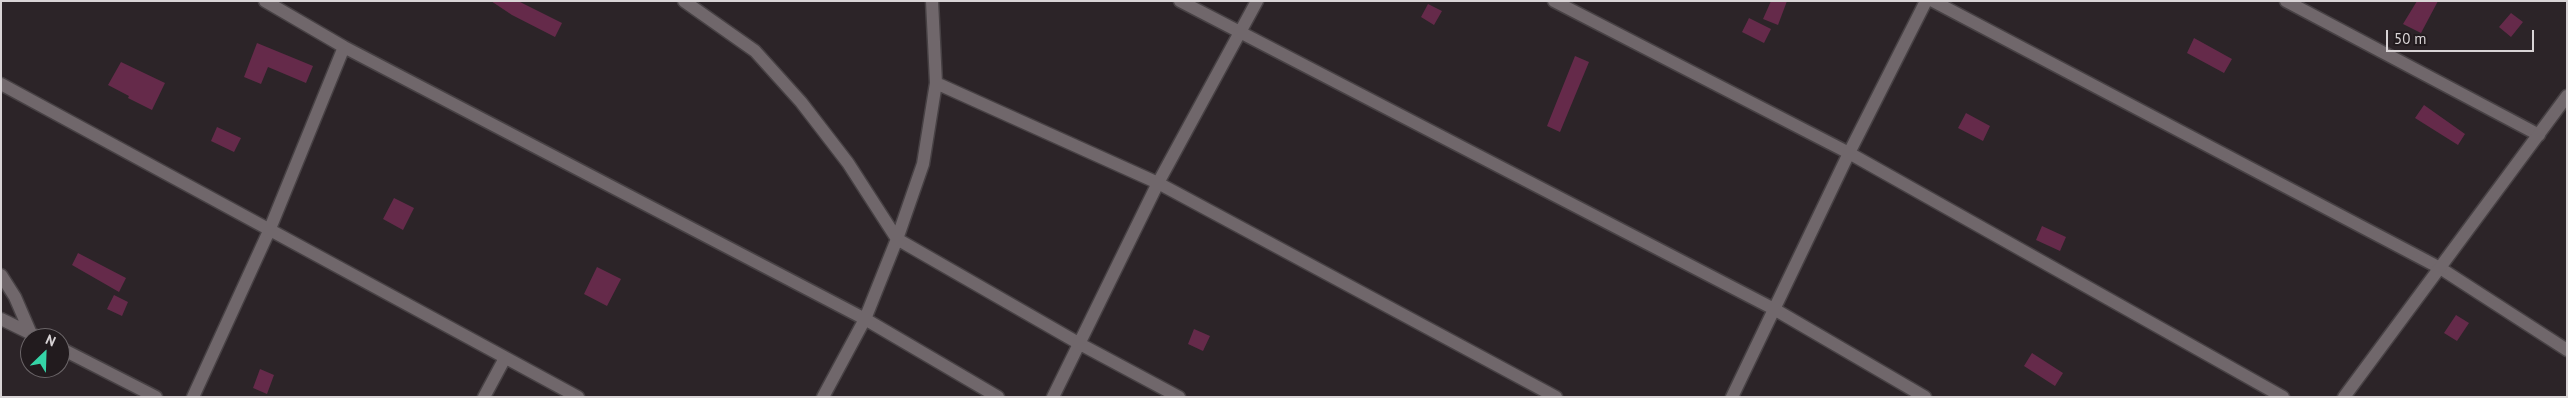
<!DOCTYPE html>
<html>
<head>
<meta charset="utf-8">
<style>
  body { margin:0 }
  #map { position:relative; width:2568px; height:398px; overflow:hidden; background:#2c2428; font-family:"PT Sans",sans-serif }
  canvas { display:block }
  .frame { position:absolute; inset:0; border:2px solid #d9d4d6; pointer-events:none }
  .north { position:absolute; left:20px; top:328px; width:50px; height:50px; box-sizing:border-box; background:#221b1e; border:1px solid #6b6568; border-radius:50%; rotate:24deg; font-size:14px; font-weight:700; line-height:20px; text-align:center; color:#d9d4d6 }
  .north::after { content:''; display:block; margin:auto; width:18px; height:22px; background:#35d4a7; clip-path:polygon(50% 0,100% 100%,50% 72%,0 100%) }
  .scale { position:absolute; left:2386px; top:30px; width:148px; height:22px; box-sizing:border-box; border:2px solid #d9d4d6; border-top:0; padding-left:6px; font-size:15px; line-height:18px; white-space:nowrap; color:#d9d4d6; -webkit-text-stroke:4px #221b1e; paint-order:stroke }
</style>
</head>
<body>
<div id="map">
<canvas width="2568" height="398"></canvas>
<div class="frame"></div>
<div class="north">N</div>
<div class="scale">50 m</div>
</div>
<script>
const g = document.querySelector('canvas').getContext('2d');
g.lineJoin = 'round';
function paint(path, color) {
  g.fillStyle = color;
  g.fill(path, 'evenodd');
}
function shape(rows) {
  const path = new Path2D();
  for (const r of rows) {
    path.moveTo(r[0], r[1]);
    for (let i = 2; i < r.length; i += 2) path.lineTo(r[i], r[i + 1]);
  }
  return path;
}
function strokePath(path, color, width, dash) {
  g.strokeStyle = color;
  g.lineWidth = width;
  g.lineCap = dash ? 'butt' : 'round';
  g.setLineDash(dash || []);
  g.stroke(path);
}
const building = shape([
  [491,1,518,1,562,23,555,37,512,15],
  [1771,1,1787,1,1778,25,1763,19],
  [2417,1,2438,1,2421,33,2403,24],
  [1428,4,1442,11,1434,25,1421,17],
  [2511,13,2523,22,2511,37,2499,27],
  [1749,18,1771,29,1764,43,1742,32],
  [2194,38,2232,59,2224,73,2187,53],
  [257,43,313,66,306,83,268,67,261,84,244,77],
  [1575,56,1589,62,1560,132,1547,126],
  [121,62,165,83,152,110,128,98,129,96,108,85],
  [2424,105,2465,134,2458,145,2415,118],
  [1966,113,1990,126,1983,141,1958,128],
  [217,127,241,138,234,152,211,141],
  [394,198,414,208,403,230,383,219],
  [2042,226,2066,237,2060,251,2036,240],
  [78,253,126,278,119,292,72,265],
  [597,267,621,279,607,306,584,294],
  [114,295,128,302,122,316,107,309],
  [2456,315,2469,323,2457,341,2444,333],
  [1194,329,1210,336,1203,351,1188,344],
  [2032,353,2063,373,2055,386,2024,366],
  [260,369,274,375,267,394,253,388]
]);
const street = shape([
  [265,1,344,47,865,319,998,397],
  [684,1,755,51,801,102,848,163,897,239,1080,344,1179,397],
  [1180,1,1774,309,1925,397],
  [1554,1,1849,153,2283,397],
  [1933,1,2440,268,2567,350],
  [2286,1,2539,135],
  [936,83,1158,183,1556,397],
  [1,84,578,397],
  [1,275,15,297,31,334],
  [1,319,40,338],
  [60,348,156,397],
  [193,397,269,231,344,47],
  [484,397,505,358],
  [823,397,865,319,897,239,923,164,936,83,932,1],
  [1053,397,1158,183,1257,1],
  [1732,397,1849,153,1926,1]
]);
const secondary = shape([
  [2344,397,2567,96]
]);
paint(building, '#652a4a');
strokePath(street, '#474144', 15);
strokePath(secondary, '#474144', 15);
strokePath(street, '#70676b', 12);
strokePath(secondary, '#70676b', 12);
</script>
</body>
</html>
